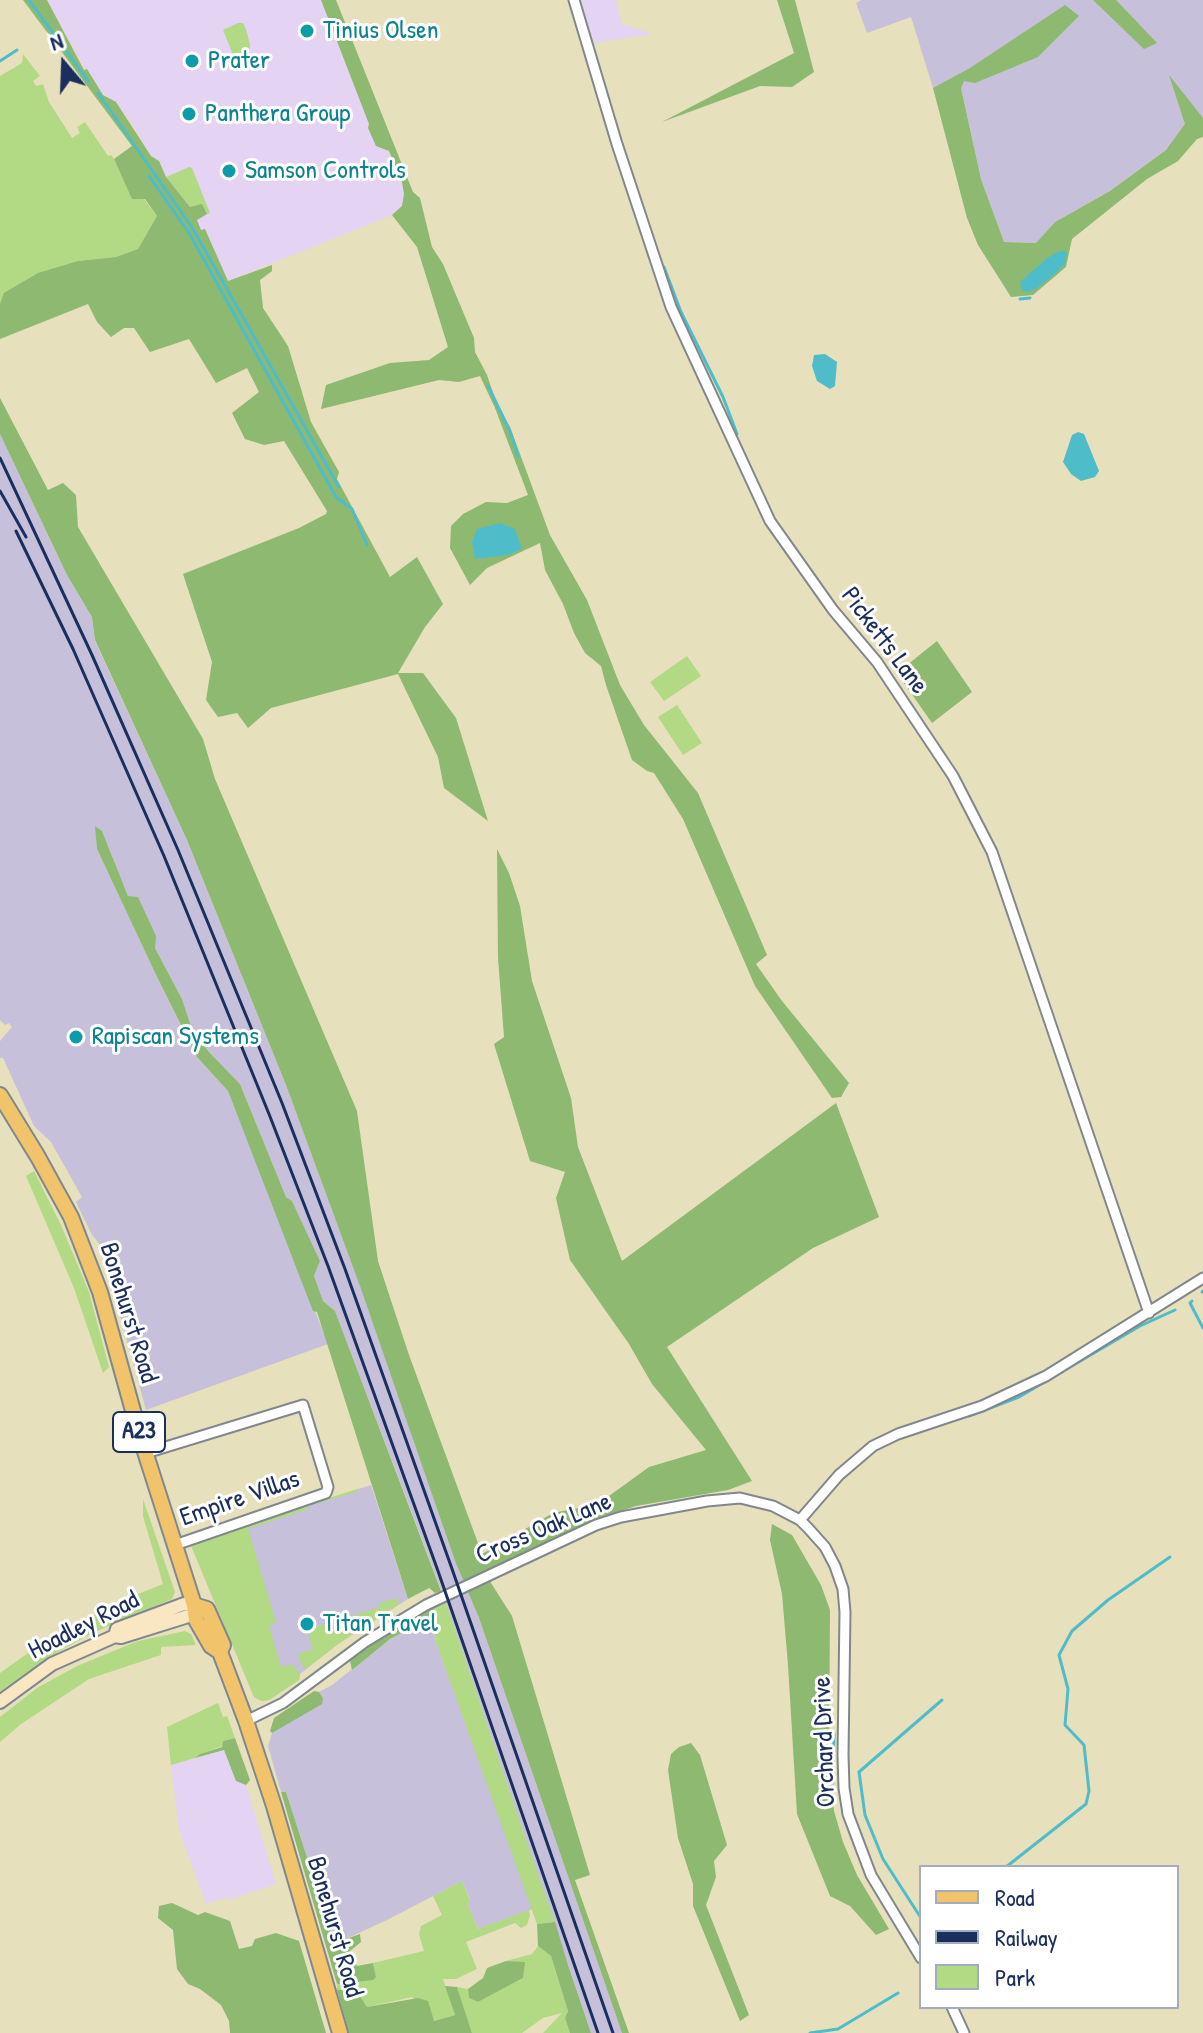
<!DOCTYPE html>
<html>
<head>
<meta charset="utf-8">
<style>
  body { margin:0 }
  #map { position:relative; width:1203px; height:2033px; overflow:hidden; background:#e7e0bc; font-family:"Patrick Hand",sans-serif }
  canvas { display:block }
  .legend { position:absolute; left:919px; top:1865px; width:260px; height:144px; box-sizing:border-box; background:#fff; border:2px solid #a4acbf; margin:0; padding:10px 14px; list-style:none; font-size:24px; color:#1b2f5e }
  .legend li { display:flex; align-items:center; gap:16px; height:40px }
  .legend b { width:40px; border:2px solid #a4acbf }
  .north { position:absolute; left:24px; top:24px; width:80px; height:80px; -webkit-text-stroke:6px #fff; paint-order:stroke; rotate:341deg; font-size:22px; font-weight:700; line-height:32px; text-align:center; color:#1b2f5e }
  .north::after { content:''; display:block; margin:auto; width:28px; height:36px; background:#1b2f5e; clip-path:polygon(50% 0,100% 100%,50% 72%,0 100%) }
</style>
</head>
<body>
<div id="map">
<canvas width="1203" height="2033"></canvas>
<ul class="legend">
<li><b style="height:10px;background:#f1c36a"></b>Road</li>
<li><b style="height:10px;background:#1b2f5e"></b>Railway</li>
<li><b style="height:22px;background:#b2d983"></b>Park</li>
</ul>
<div class="north">N</div>
</div>
<script>
const g = document.querySelector('canvas').getContext('2d');
g.lineJoin = 'round';
function paint(path, color) {
  g.fillStyle = color;
  g.fill(path, 'evenodd');
}
function shape(rows) {
  const path = new Path2D();
  for (const r of rows) {
    path.moveTo(r[0], r[1]);
    for (let i = 2; i < r.length; i += 2) path.lineTo(r[i], r[i + 1]);
  }
  return path;
}
function strokePath(path, color, width, dash) {
  g.strokeStyle = color;
  g.lineWidth = width;
  g.lineCap = dash ? 'butt' : 'round';
  g.setLineDash(dash || []);
  g.stroke(path);
}
function label(font, color, halo, rows, align = 'center') {
  g.font = font + ' "Patrick Hand",sans-serif';
  g.lineWidth = 6;
  g.setLineDash([]);
  g.textBaseline = 'middle';
  g.strokeStyle = halo;
  g.fillStyle = color;
  for (const [text, x, y, turn = 0] of rows) {
    g.save();
    g.translate(x, y);
    g.rotate((+turn || 0) * Math.PI / 180);
    g.textAlign = isNaN(turn) ? turn : align;
    if (halo) g.strokeText(text, 0, 0);
    g.fillText(text, 0, 0);
    g.restore();
  }
}
const built = shape([
  [47,0,321,0,369,124,368,128,388,150,402,182,404,194,402,206,392,215,228,281,205,229,201,230,196,219,166,177,159,161,151,156,128,118,108,96,103,95,87,69,85,70],
  [580,0,616,0,622,24,653,34,594,43],
  [224,1750,236,1781,246,1785,276,1884,229,1900,227,1897,206,1904,179,1830,171,1765]
]);
const industrial = shape([
  [861,0,1203,0,1203,127,1166,150,1110,191,1055,222,1036,243,1004,242,981,179,961,88,933,88,911,17,867,33,856,3],
  [0,434,67,575,92,617,95,641,187,840,286,1085,360,1285,455,1561,479,1618,622,2033,591,2033,445,1600,335,1311,323,1301,314,1276,320,1261,292,1201,286,1197,240,1084,209,1052,191,1026,182,999,128,896,102,831,96,827,97,849,157,977,197,1057,228,1091,328,1344,146,1410,101,1246,92,1235,76,1202,82,1197,51,1142,34,1126,3,1058,0,1058,0,1041,12,1027,9,1023,5,1025,0,1020],
  [371,1485,408,1599,338,1644,300,1674,299,1680,269,1700,262,1701,254,1697,190,1543],
  [430,1618,437,1645,533,1909,478,1929,467,1903,470,1900,462,1881,387,1920,337,1943,332,1935,286,1792,281,1792,268,1746,272,1733,323,1698,319,1692,332,1685,390,1639]
]);
const green = shape([
  [238,23,243,23,246,29,250,45,248,58,236,62,223,30],
  [23,54,40,76,33,81,36,86,43,84,49,102,72,138,80,133,77,127,85,122,108,156,111,155,114,159,132,198,144,199,157,216,138,249,116,257,78,261,0,304,0,76,22,63],
  [189,167,192,168,210,213,207,214,202,205,190,207,166,177],
  [687,656,701,676,664,701,650,682],
  [677,705,702,743,683,755,658,717],
  [34,1171,61,1225,89,1292,109,1367,103,1373,74,1288,26,1176],
  [357,1489,357,1492,308,1506,306,1510,248,1529,276,1622,269,1626,281,1667,292,1664,300,1674,299,1680,269,1700,262,1701,254,1697,190,1543],
  [143,1499,175,1592,172,1599,93,1633,50,1656,0,1692,0,1673,35,1648,118,1602,163,1584,143,1516],
  [396,1598,399,1604,338,1644,306,1669,301,1664,298,1654,313,1649,307,1630,380,1607,380,1603],
  [445,1600,533,1860,555,1922,537,1924,437,1645,430,1618,435,1616,432,1606],
  [185,1631,191,1634,196,1645,161,1647,161,1655,89,1679,21,1724,0,1742,0,1717,37,1688,77,1666,138,1641],
  [218,1703,223,1717,227,1716,235,1738,223,1741,222,1746,200,1754,195,1758,171,1765,167,1727],
  [462,1881,470,1901,467,1903,478,1929,529,1910,530,1915,527,1925,521,1928,515,1923,466,1942,477,1969,456,1979,443,1979,455,2015,434,2021,412,1997,367,2007,356,1990,337,1990,337,1984,376,1977,373,1963,424,1951,419,1934,421,1926,442,1915,433,1896],
  [538,1946,551,1956,568,2011,565,2018,570,2033,543,2033,562,2013,543,2018,522,2033,472,2033,457,1987,468,1989,469,1998,478,2002,523,1978,524,1963,506,1961,532,1954]
]);
const forest = shape([
  [23,0,47,0,84,70,87,69,103,95,116,102,151,156,159,161,166,177,190,207,202,204,207,214,197,220,201,230,205,229,228,281,272,265,272,271,260,280,263,308,288,346,311,422,339,472,337,479,390,577,417,557,443,604,425,627,398,673,423,673,456,718,488,821,444,788,438,757,398,674,271,708,248,728,237,713,218,717,206,700,212,662,183,574,299,528,326,514,327,511,284,441,264,445,245,439,232,413,259,392,247,368,216,383,189,339,150,352,134,328,124,328,111,337,97,322,88,304,0,339,0,304,4,293,38,273,78,261,116,257,138,249,157,216,145,199,132,199,114,159,132,146],
  [321,0,336,0,413,192,420,198,432,247,443,264,474,338,475,352,487,375,498,407,510,427,550,535,587,600,620,685,644,725,698,793,767,955,756,964,782,1001,849,1083,841,1097,832,1098,755,986,683,819,654,773,647,771,632,760,606,685,601,666,585,653,574,633,563,604,545,570,540,543,487,568,470,585,450,548,451,526,463,514,486,502,507,503,528,495,495,408,480,376,459,382,439,380,321,409,326,385,390,363,429,360,448,347,417,247,392,215,402,206,404,194,402,182,389,151,376,146,368,128,369,124],
  [777,0,795,0,814,72,792,87,760,86,662,122,794,53],
  [1093,0,1116,0,1157,43,1144,49],
  [1065,5,1079,16,1038,57,975,83,964,81,961,88,981,179,1004,242,1036,243,1055,222,1110,191,1166,150,1185,124,1169,75,1203,118,1203,137,1197,139,1178,161,1147,179,1072,239,1066,267,1033,295,1011,297,978,245,967,218,933,88,970,68],
  [0,398,48,490,63,483,76,495,78,527,203,739,215,779,357,1111,378,1261,409,1355,482,1554,553,1513,598,1504,649,1467,706,1450,652,1384,629,1344,570,1260,556,1198,565,1172,530,1161,494,1044,504,1037,498,958,497,849,509,873,520,906,532,981,571,1098,578,1147,622,1261,836,1103,879,1217,813,1248,667,1347,752,1481,728,1490,636,1506,589,1521,487,1572,491,1583,512,1616,590,1875,575,1880,629,2033,622,2033,479,1618,455,1561,360,1286,286,1085,187,840,95,640,92,617,67,575,0,434],
  [937,641,972,692,932,723,897,673],
  [95,826,102,831,128,896,138,897,156,936,155,948,182,999,191,1026,209,1052,240,1084,286,1197,292,1201,320,1261,314,1276,323,1301,335,1311,441,1591,435,1593,429,1588,408,1599,317,1312,313,1311,228,1091,197,1057,157,977,97,849],
  [772,1524,792,1535,821,1585,830,1610,829,1752,834,1811,843,1842,857,1875,889,1929,876,1935,850,1906,830,1896,797,1814,788,1665,782,1594,770,1540],
  [432,1606,435,1616,390,1639,352,1670,350,1661,361,1650],
  [314,1691,319,1692,323,1698,322,1704,272,1733,270,1731,274,1718],
  [235,1738,250,1780,246,1785,236,1781,224,1750,195,1758,200,1754,222,1747,223,1741],
  [691,1743,700,1755,727,1845,714,1861,716,1877,706,1905,749,2015,740,2021,693,1906,693,1884,678,1838,668,1770,671,1754,679,1747],
  [281,1792,286,1792,332,1935,337,1942,360,1934,361,1942,350,1951,357,1966,373,1963,376,1977,373,1980,337,1984],
  [172,1903,198,1915,205,1912,230,1921,239,1949,252,1946,255,1939,276,1933,299,1941,326,2033,230,2033,229,2021,221,2005,200,1989,188,1984,177,1969,173,1930,158,1918,159,1906],
  [555,1922,568,1965,591,2033,570,2033,565,2018,568,2011,551,1956,538,1946,537,1924],
  [506,1961,525,1962,523,1978,478,2002,469,1998,468,1989,483,1978,487,1968],
  [445,1986,457,1987,472,2033,349,2033,337,1990,356,1990,367,2007,418,1998,428,2001,434,2021,455,2015]
]);
const water = shape([
  [1064,251,1067,252,1065,264,1055,274,1036,289,1027,292,1022,290,1020,282,1046,259,1057,252],
  [825,354,837,362,835,386,830,389,817,381,812,366,814,355],
  [1078,432,1084,434,1099,471,1095,477,1081,481,1071,474,1063,462,1072,435],
  [500,523,515,529,522,549,508,555,475,559,472,542,477,529]
]);
const stream = shape([
  [29,0,88,81],
  [0,61,17,50],
  [98,93,193,229,339,487],
  [149,176,189,233,336,497,352,509,367,545],
  [664,267,681,312,723,397,737,434],
  [1020,299,1030,298],
  [488,386,510,431,518,456],
  [1202,1292,1203,1291],
  [1192,1301,1190,1303,1203,1328],
  [969,1416,1019,1397,1140,1326,1175,1310],
  [833,1783,834,1733],
  [1006,1867,1086,1804,1089,1791,1084,1745,1065,1725,1068,1689,1059,1655,1072,1631,1108,1600,1170,1557],
  [921,1918,883,1859,865,1815,859,1772,942,1700],
  [810,2033,838,2029,898,1993]
]);
const street = shape([
  [574,0,617,144,671,307,770,521,833,610,877,662,953,776,992,852,1149,1313],
  [146,1453,303,1405,328,1487,326,1493,175,1545],
  [800,1520,839,1475,873,1446,898,1434,982,1406,1046,1376,1203,1278],
  [246,1721,283,1703,365,1642,426,1605,596,1525,621,1517,707,1501,740,1498,773,1506,800,1520,808,1528,825,1547,835,1566,843,1589,845,1612,843,1755,844,1788,848,1814,871,1875,921,1958],
  [952,2007,964,2033]
]);
const secondary = shape([
  [0,1702,52,1664,115,1636,117,1629,184,1604,194,1605,191,1615,182,1618,121,1637,115,1636]
]);
const primary = shape([
  [0,1095,38,1157,71,1217,100,1292,140,1436,194,1605,196,1620,211,1646,220,1652,246,1721,274,1806,340,2033],
  [194,1605,207,1609,223,1645,220,1652]
]);
const rail = shape([
  [0,458,92,655,178,850,282,1103,345,1269,451,1566,613,2033],
  [0,491,26,537],
  [16,531,73,649,164,856,269,1114,328,1266,438,1571,598,2033]
]);
const markers = [
  [307,31,8,"#0f9aa8"],
  [192,61,8,"#0f9aa8"],
  [189,114,8,"#0f9aa8"],
  [229,171,8,"#0f9aa8"],
  [76,1037,8,"#0f9aa8"],
  [307,1624,8,"#0f9aa8"]
];
const shields = [
  [139,1432,52]
];
const shieldNames = [
  ["A23",139,1432]
];
const cultureNames = [
  ["Tinius Olsen",323,31],
  ["Prater",208,61],
  ["Panthera Group",205,114],
  ["Samson Controls",245,171],
  ["Rapiscan Systems",92,1037],
  ["Titan Travel",323,1624]
];
const streetNames = [
  ["Picketts Lane",884,641,53],
  ["Bonehurst Road",128,1313,73],
  ["Empire Villas",240,1499,-19],
  ["Cross Oak Lane",544,1529,-23],
  ["Hoadley Road",84,1626,-27],
  ["Orchard Drive",825,1742,-92],
  ["Bonehurst Road",334,1927,74]
];
paint(built, '#e4d3f2');
paint(industrial, '#c6c0da');
paint(green, '#b2d983');
paint(forest, '#8db971');
paint(water, '#4fbdc9');
strokePath(stream, '#4fbdc9', 3);
strokePath(street, '#81888d', 13);
strokePath(secondary, '#81888d', 16);
strokePath(primary, '#81888d', 18);
strokePath(street, '#fff', 9);
strokePath(secondary, '#f9e7c3', 12);
strokePath(primary, '#f1c36a', 14);
strokePath(rail, '#1b2f5e', 3);
for (const [x, y, r, color] of markers) {
  const dot = new Path2D();
  dot.arc(x, y, r, 0, 2 * Math.PI);
  g.fillStyle = color;
  g.fill(dot);
  strokePath(dot, '#fff', 3);
}
for (const [x, y, w] of shields) {
  const box = new Path2D();
  box.roundRect(x - w / 2, y - 20, w, 40, 6);
  g.fillStyle = '#fff';
  g.fill(box);
  strokePath(box, '#1b2f5e', 2);
}
label('bold 24px', '#1b2f5e', null, shieldNames);
label('26px', '#0d838f', '#fff', cultureNames, 'left');
label('26px', '#1b2f5e', '#fff', streetNames);
</script>
</body>
</html>
